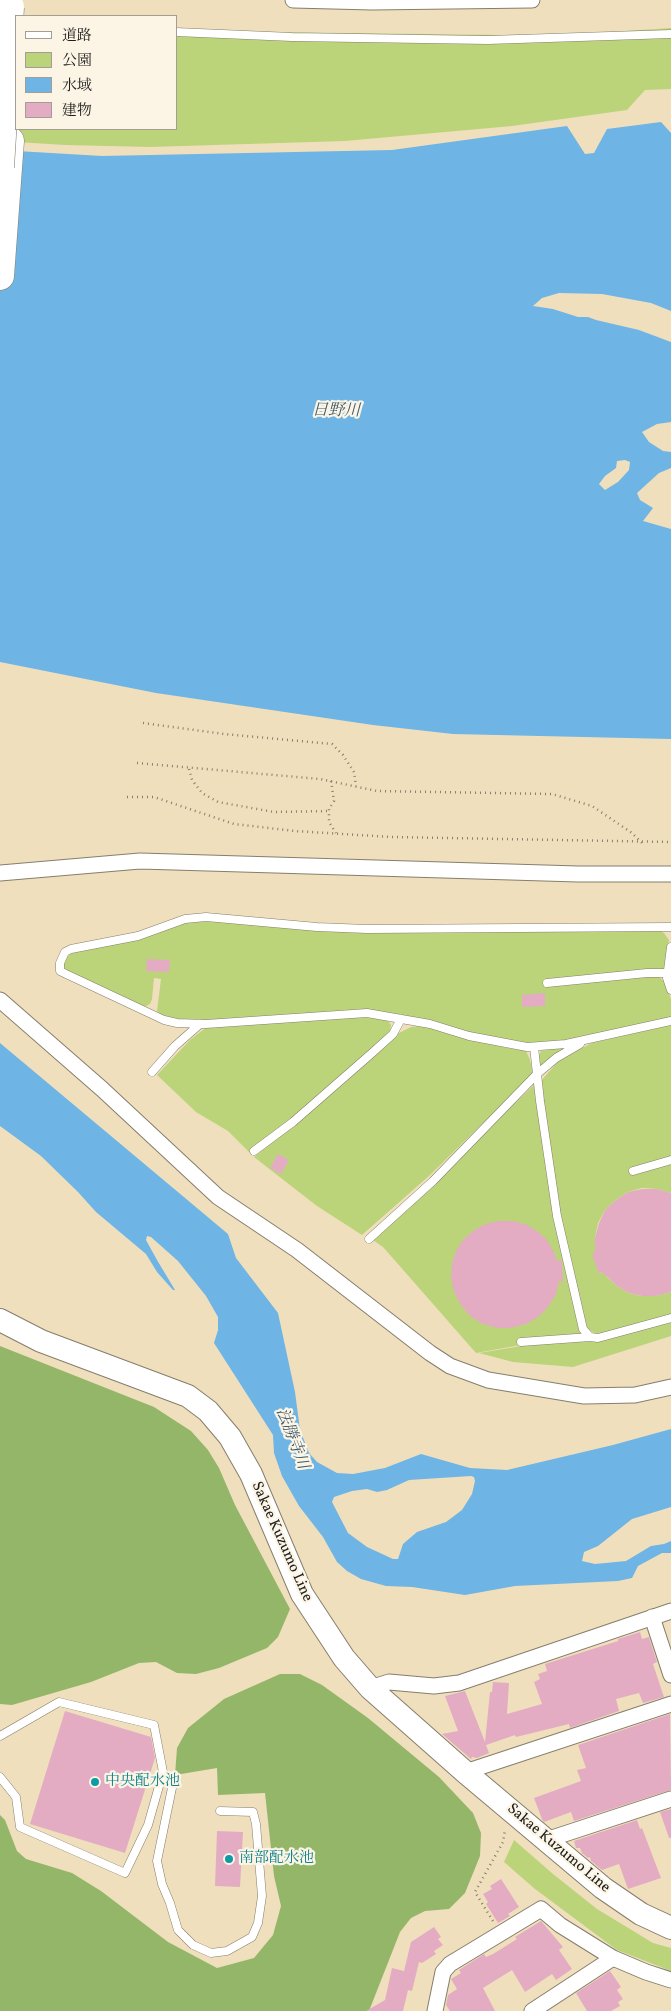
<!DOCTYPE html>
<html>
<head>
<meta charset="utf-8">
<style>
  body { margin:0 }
  #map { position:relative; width:671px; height:2011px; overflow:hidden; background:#efdfbd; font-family:Vollkorn,"Noto Serif JP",serif }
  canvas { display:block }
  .legend { position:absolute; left:15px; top:15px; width:162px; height:115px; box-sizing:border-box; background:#fcf5e5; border:1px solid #a29e95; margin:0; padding:6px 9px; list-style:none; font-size:15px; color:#1c1c1c }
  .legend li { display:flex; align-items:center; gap:10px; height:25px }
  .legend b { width:25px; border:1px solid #a29e95 }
</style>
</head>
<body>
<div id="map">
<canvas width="671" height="2011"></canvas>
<ul class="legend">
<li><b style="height:6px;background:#fff"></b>道路</li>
<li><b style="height:14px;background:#bbd479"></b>公園</li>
<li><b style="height:14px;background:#6eb4e4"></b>水域</li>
<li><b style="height:14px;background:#e4acc3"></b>建物</li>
</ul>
</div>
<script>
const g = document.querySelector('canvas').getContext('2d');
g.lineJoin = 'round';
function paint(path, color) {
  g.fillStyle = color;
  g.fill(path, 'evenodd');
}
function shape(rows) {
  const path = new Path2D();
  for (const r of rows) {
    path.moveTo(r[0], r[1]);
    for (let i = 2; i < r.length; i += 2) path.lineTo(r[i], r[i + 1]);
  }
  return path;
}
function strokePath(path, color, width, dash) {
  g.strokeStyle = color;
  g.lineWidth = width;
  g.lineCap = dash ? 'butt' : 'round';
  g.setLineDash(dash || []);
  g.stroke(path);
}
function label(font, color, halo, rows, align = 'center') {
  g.font = font + ' Vollkorn,"Noto Serif JP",serif';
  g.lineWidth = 4.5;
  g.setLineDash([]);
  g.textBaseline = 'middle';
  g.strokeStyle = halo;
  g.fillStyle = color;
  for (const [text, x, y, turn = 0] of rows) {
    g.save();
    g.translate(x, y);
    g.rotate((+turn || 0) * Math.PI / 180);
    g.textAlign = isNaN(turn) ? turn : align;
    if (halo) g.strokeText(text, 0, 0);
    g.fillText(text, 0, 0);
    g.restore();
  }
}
const green = shape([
  [16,22,16,129,176,129,176,28,269,32,503,35,578,34,671,28,671,89,645,90,627,110,512,126,345,141,150,147,65,145,0,141],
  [190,921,212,921,279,927,661,931,664,933,669,940,665,969,648,976,658,976,665,982,671,999,671,1018,561,1042,523,1044,363,1010,206,1021,181,1021,160,1014,157,1011,161,979,154,978,152,999,150,1004,144,1007,69,972,63,966,66,958,75,951,140,938],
  [361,1016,387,1020,391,1025,390,1031,385,1038,285,1126,250,1153,228,1131,196,1112,157,1075,190,1040,208,1026],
  [671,1025,671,1193,657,1189,642,1188,628,1192,616,1200,605,1210,598,1223,595,1238,596,1252,593,1254,600,1273,603,1272,600,1265,607,1277,617,1286,629,1293,642,1296,655,1296,671,1292,671,1316,598,1335,588,1329,586,1326,559,1214,541,1081,560,1059,592,1043],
  [421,1026,507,1048,526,1051,530,1060,533,1074,430,1175,362,1235,317,1206,254,1157,295,1124,395,1035,411,1027],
  [565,1047,539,1071,538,1058,541,1051],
  [534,1085,554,1219,582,1334,476,1353,383,1247,373,1240],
  [671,1321,671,1336,573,1367,513,1362,479,1353,521,1346,578,1341],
  [514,1840,553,1874,597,1909,653,1943,671,1948,671,1971,617,1950,535,1889,504,1862]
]);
const forest = shape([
  [0,1346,154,1407,191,1431,208,1450,219,1468,235,1505,290,1609,278,1637,267,1648,219,1668,196,1674,177,1673,156,1662,139,1663,91,1682,12,1705,0,1704],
  [280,1674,300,1674,322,1685,368,1718,439,1777,473,1813,481,1833,480,1856,465,1893,449,1909,425,1911,411,1918,400,1932,369,2011,0,2011,0,1815,5,1820,17,1851,26,1859,72,1873,101,1891,168,1942,217,1968,254,1958,273,1935,281,1906,274,1876,265,1793,218,1795,217,1768,175,1775,177,1748,188,1728,224,1699]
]);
const water = shape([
  [661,122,671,133,671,311,651,303,602,294,559,293,542,298,533,306,553,309,578,317,588,317,596,320,639,330,671,342,671,422,657,424,642,432,649,442,663,451,671,452,671,468,659,473,637,493,640,500,653,508,643,521,671,529,671,739,453,734,373,725,156,693,0,662,0,150,102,156,392,150,567,126,585,154,594,153,607,129],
  [625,460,630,462,629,470,618,482,605,490,599,484,605,476,616,468,617,461],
  [0,1043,228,1234,236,1258,278,1313,295,1392,300,1430,309,1453,317,1462,337,1473,353,1474,385,1468,421,1454,470,1468,507,1470,613,1445,671,1429,671,1507,632,1519,598,1546,584,1552,582,1561,595,1564,626,1561,651,1546,664,1544,671,1541,671,1553,662,1553,638,1566,632,1578,618,1581,515,1586,465,1595,412,1587,386,1586,361,1579,347,1571,337,1562,323,1537,299,1506,282,1476,274,1453,273,1435,214,1343,218,1330,218,1317,206,1296,178,1261,151,1237,147,1236,146,1240,157,1260,175,1290,173,1290,157,1272,146,1254,96,1212,78,1192,41,1156,0,1126],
  [471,1476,474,1477,475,1481,472,1494,462,1510,446,1522,417,1532,403,1544,398,1559,393,1559,367,1547,348,1533,332,1502,334,1497,352,1491,367,1489,377,1492,387,1490,409,1480]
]);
const building = shape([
  [147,959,170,960,169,972,146,971],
  [545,993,545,1006,522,1007,522,995],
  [278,1154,289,1160,281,1174,270,1168],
  [642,1189,657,1189,671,1193,671,1292,656,1296,642,1296,629,1293,617,1286,602,1272,599,1274,592,1254,595,1252,595,1238,599,1223,605,1210,616,1200,628,1192],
  [499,1221,512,1221,525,1224,537,1231,547,1240,554,1252,557,1261,561,1260,562,1263,563,1282,559,1281,556,1294,548,1307,538,1317,526,1324,511,1328,497,1328,483,1324,470,1316,461,1305,454,1292,451,1278,452,1264,456,1251,463,1240,473,1231,485,1224],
  [640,1632,642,1639,649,1637,657,1662,653,1664,664,1697,643,1703,639,1693,616,1699,619,1711,570,1728,569,1724,516,1737,515,1735,486,1745,489,1753,477,1758,472,1757,471,1759,442,1734,458,1731,445,1696,465,1691,485,1742,490,1692,492,1692,493,1682,509,1683,507,1714,542,1704,534,1682,540,1679,538,1674,547,1671,545,1664,618,1641,618,1639],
  [65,1711,151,1737,155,1758,125,1853,30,1824],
  [670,1714,671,1790,574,1821,571,1812,544,1822,542,1819,534,1798,581,1781,577,1770,586,1768,578,1745],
  [671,1809,671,1838,669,1838,660,1812],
  [637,1820,640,1829,642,1828,661,1878,628,1889,619,1864,602,1870,591,1861,590,1857,588,1858,582,1853,580,1848,576,1848,574,1841],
  [217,1831,243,1832,240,1887,215,1886],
  [501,1879,519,1907,508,1914,510,1916,498,1923,486,1904,488,1902,483,1894,492,1889,490,1886],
  [541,1921,563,1947,559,1950,572,1969,556,1980,552,1974,525,1992,512,1970,483,1988,495,2011,450,2011,446,2005,448,1995,457,1989,451,1979,461,1973,459,1970,484,1954,486,1957,493,1954,517,1939,515,1937],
  [434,1927,441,1937,438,1939,443,1945,434,1951,436,1954,422,1963,419,1962,412,1991,408,1990,403,2011,366,2011,385,2000,392,1968,404,1971,411,1942],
  [610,1971,621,1987,617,1990,623,1999,618,2002,620,2006,611,2011,587,2011,576,1993]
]);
const path = shape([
  [143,723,224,734,332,744,343,755,354,772,356,786],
  [137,763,320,779,377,791,552,794,592,806,632,833,642,843],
  [189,769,192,780,202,793,218,802,274,812,329,811],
  [331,781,334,801,329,809,329,822,336,833],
  [127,797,154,797,234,824,295,831,391,837,671,842],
  [493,1921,475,1892,503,1842,505,1830]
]);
const lane = shape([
  [176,32,292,37,488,40,671,34],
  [671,927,367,929,317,927,206,917,185,919,138,936,71,949,65,952,60,963,60,971,66,974,164,1020,177,1023,206,1024,367,1013,430,1024,469,1036,527,1047,566,1044,671,1021],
  [671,947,667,978,671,990],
  [547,983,647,973,668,973],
  [534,1047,540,1101,557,1216,583,1329,590,1337,598,1338,671,1318],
  [152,1072,175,1046,200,1024],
  [254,1151,293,1122,372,1053,393,1034,401,1019],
  [633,1171,671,1160],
  [369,1239,433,1181,537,1074,556,1058,580,1044],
  [521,1342,590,1337],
  [0,1736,59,1702,154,1725,163,1772,148,1825,125,1873,20,1827,16,1797,0,1777],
  [163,1772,173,1783,157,1861,162,1884,170,1903,178,1930,193,1945,211,1953,227,1951,252,1937,258,1923,262,1896,256,1824,253,1812,220,1811]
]);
const street = shape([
  [293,0,372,2,532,0],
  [0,873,140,861,578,874,671,874],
  [0,1000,102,1089,218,1197,297,1250,430,1353,450,1366,488,1380,584,1396,635,1395,671,1387],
  [652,1617,671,1675],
  [370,1688,389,1682,434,1686,459,1683,671,1611],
  [465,1772,671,1704],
  [546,1840,671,1799],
  [435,2011,443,1972,450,1964,541,1909,560,1925,613,1958,646,1972,671,1980],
  [532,2011,613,1958]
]);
const secondary = shape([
  [0,1320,41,1341,188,1396,208,1411,230,1437,251,1474,302,1594,344,1658,370,1688,465,1772,603,1888,641,1914,671,1928]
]);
const highway = shape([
  [0,276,10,141]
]);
const highwayBridge = shape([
  [0,167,10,7]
]);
const markers = [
  [95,1782,5,"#0f9aa8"],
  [229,1859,5,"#0f9aa8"]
];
const streetNames = [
  ["Sakae Kuzumo Line",281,1542,66],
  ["Sakae Kuzumo Line",558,1849,40]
];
const cultureNames = [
  ["中央配水池",105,1782],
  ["南部配水池",239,1859]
];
const waterNames = [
  ["日野川",336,412,1],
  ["法勝寺川",291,1439,69]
];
paint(green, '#bbd479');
paint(forest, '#94b669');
paint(water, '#6eb4e4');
paint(building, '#e4acc3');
strokePath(lane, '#867e6c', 9);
strokePath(street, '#867e6c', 17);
strokePath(secondary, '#867e6c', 24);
strokePath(highway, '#867e6c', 29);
strokePath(path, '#867e6c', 2.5, [1, 4]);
strokePath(lane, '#fff', 8);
strokePath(street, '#fff', 15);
strokePath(secondary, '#fff', 22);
strokePath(highway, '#fff', 28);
strokePath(highwayBridge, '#867e6c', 29, []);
strokePath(highwayBridge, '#fff', 28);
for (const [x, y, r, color] of markers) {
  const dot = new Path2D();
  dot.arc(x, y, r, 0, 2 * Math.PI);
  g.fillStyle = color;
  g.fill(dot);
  strokePath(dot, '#fcf5e5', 2);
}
label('15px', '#1c1c1c', '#fcf5e5', streetNames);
label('15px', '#0d838f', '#fcf5e5', cultureNames, 'left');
label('italic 16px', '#3d596c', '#fcf5e5', waterNames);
</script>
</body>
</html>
